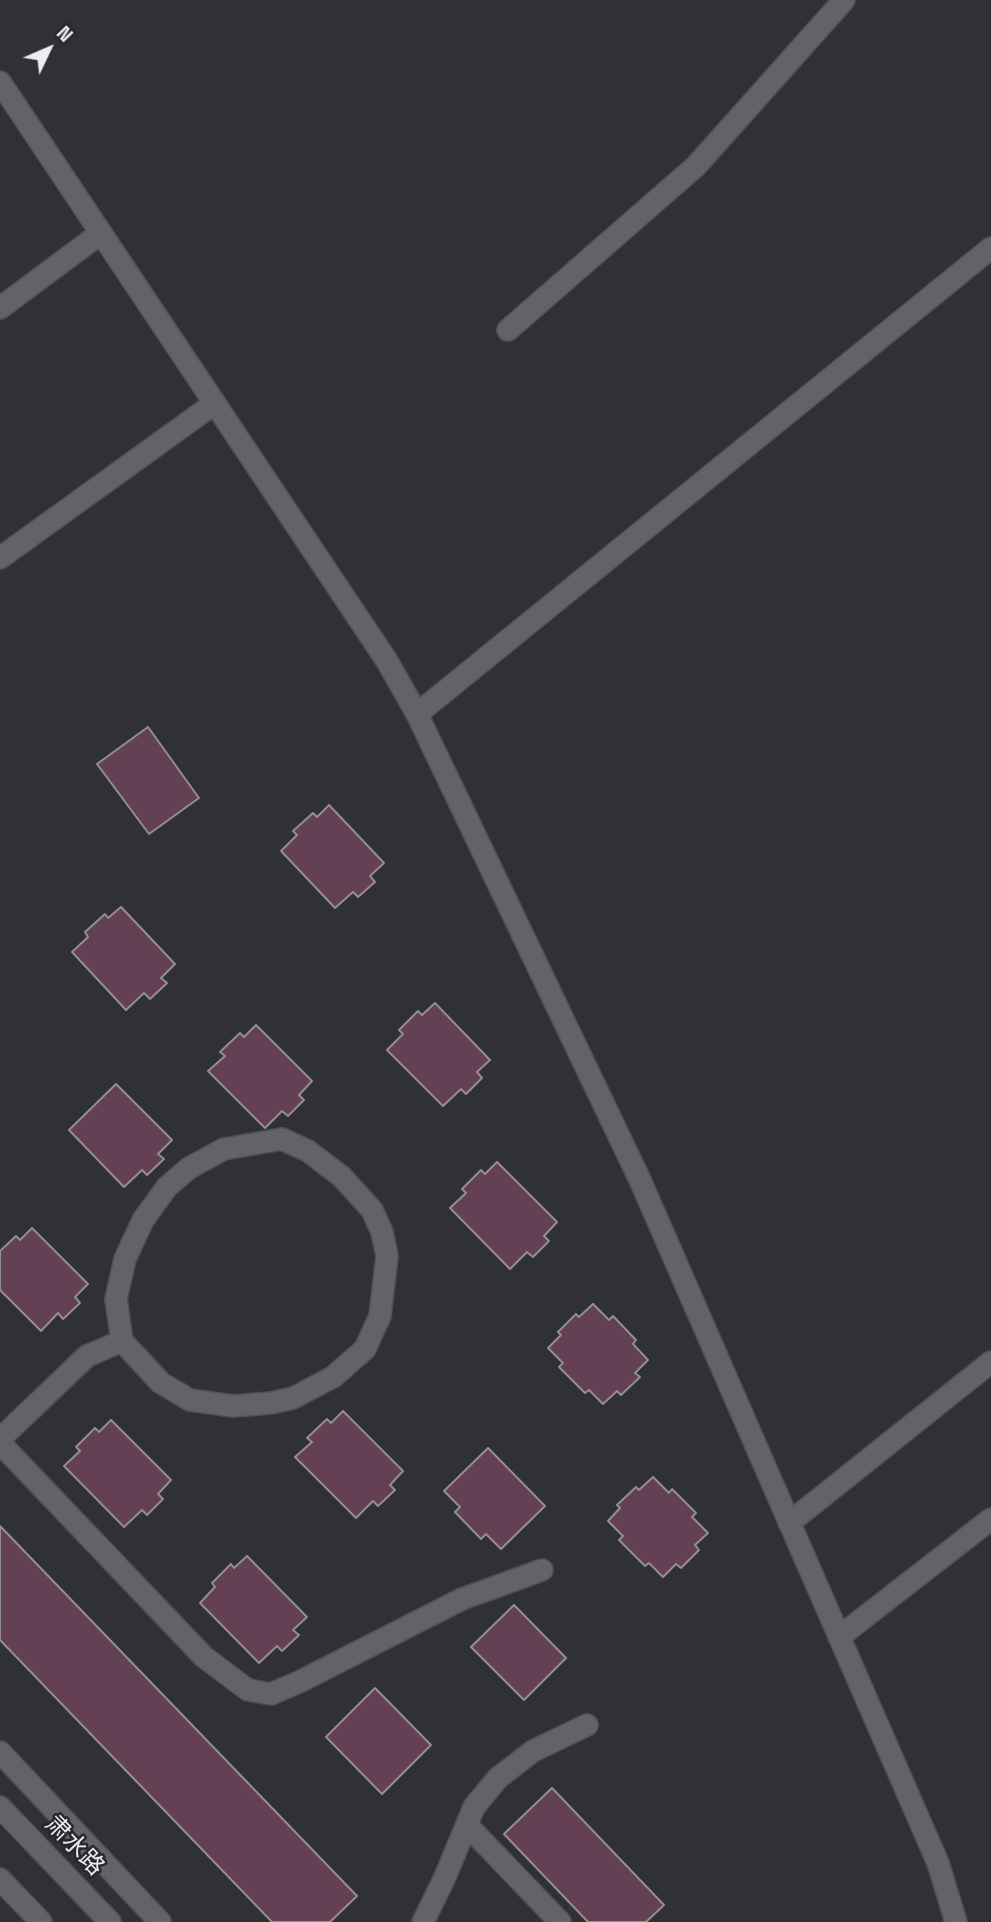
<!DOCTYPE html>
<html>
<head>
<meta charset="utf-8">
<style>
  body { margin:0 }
  #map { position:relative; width:991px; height:1922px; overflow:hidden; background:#303136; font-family:"Space Grotesk",sans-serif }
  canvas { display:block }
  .north { position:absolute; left:14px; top:14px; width:70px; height:70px; -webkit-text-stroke:5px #27272c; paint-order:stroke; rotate:46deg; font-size:19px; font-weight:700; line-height:28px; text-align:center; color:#ecedf0 }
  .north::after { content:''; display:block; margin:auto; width:24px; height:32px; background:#ecedf0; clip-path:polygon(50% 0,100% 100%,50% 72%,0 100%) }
</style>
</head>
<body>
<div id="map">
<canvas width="991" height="1922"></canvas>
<div class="north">N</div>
</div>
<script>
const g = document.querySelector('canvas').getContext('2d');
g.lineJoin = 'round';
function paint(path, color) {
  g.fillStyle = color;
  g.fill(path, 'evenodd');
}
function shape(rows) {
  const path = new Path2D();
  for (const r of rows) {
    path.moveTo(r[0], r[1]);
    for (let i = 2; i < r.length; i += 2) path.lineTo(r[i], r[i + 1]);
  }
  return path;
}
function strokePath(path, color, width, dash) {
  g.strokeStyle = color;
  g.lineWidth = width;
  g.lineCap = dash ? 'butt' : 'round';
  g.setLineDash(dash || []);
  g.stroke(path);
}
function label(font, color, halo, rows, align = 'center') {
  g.font = font + ' "Space Grotesk","Noto Sans SC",sans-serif';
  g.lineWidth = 5;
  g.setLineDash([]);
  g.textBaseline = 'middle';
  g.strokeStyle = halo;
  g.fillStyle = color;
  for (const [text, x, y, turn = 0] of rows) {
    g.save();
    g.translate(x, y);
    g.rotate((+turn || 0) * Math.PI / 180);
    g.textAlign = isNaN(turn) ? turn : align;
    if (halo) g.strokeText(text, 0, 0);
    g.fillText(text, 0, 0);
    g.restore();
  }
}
const building = shape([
  [148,727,199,798,149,834,97,764,148,727],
  [329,805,384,863,370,876,375,882,358,897,353,892,335,908,281,851,297,835,293,831,313,813,317,817,329,805],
  [121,907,175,964,161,978,167,983,150,999,144,993,126,1010,72,952,88,937,85,932,105,914,108,918,121,907],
  [435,1003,490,1060,477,1072,482,1078,466,1094,461,1089,443,1106,387,1050,403,1034,399,1030,418,1011,422,1015,435,1003],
  [256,1025,312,1081,299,1095,304,1100,288,1116,282,1111,265,1128,208,1071,225,1056,220,1052,240,1033,244,1037,256,1025],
  [116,1084,172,1140,158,1154,164,1159,147,1175,142,1170,124,1187,69,1130,116,1084],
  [497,1162,557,1222,544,1236,549,1241,533,1257,527,1252,510,1269,450,1208,466,1193,462,1189,481,1170,485,1174,497,1162],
  [32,1228,88,1284,75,1297,80,1303,63,1319,58,1313,41,1331,0,1290,0,1251,16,1236,20,1240,32,1228],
  [593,1304,609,1320,613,1316,636,1340,633,1344,648,1360,635,1373,640,1377,621,1395,617,1391,603,1404,589,1390,585,1393,559,1367,563,1363,548,1348,561,1335,558,1332,576,1314,579,1317,593,1304],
  [343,1411,403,1471,390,1485,395,1490,378,1506,373,1501,356,1518,295,1457,312,1442,307,1438,327,1419,331,1423,343,1411],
  [111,1420,171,1480,158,1494,163,1499,147,1515,142,1510,124,1527,64,1466,80,1451,76,1447,95,1428,99,1432,111,1420],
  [488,1448,545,1506,501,1549,486,1534,481,1539,455,1512,460,1507,444,1491,488,1448],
  [653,1477,669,1493,672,1489,696,1513,692,1517,708,1533,695,1545,699,1550,681,1568,676,1564,663,1577,649,1563,645,1566,619,1540,623,1536,608,1521,620,1508,617,1505,636,1487,639,1490,653,1477],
  [0,1526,357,1896,330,1922,272,1922,0,1640,0,1526],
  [247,1556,307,1617,293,1630,299,1635,282,1651,277,1646,259,1663,200,1603,215,1587,212,1583,231,1564,234,1568,247,1556],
  [514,1605,566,1658,524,1700,471,1647,514,1605],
  [375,1688,431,1745,382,1794,326,1737,375,1688],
  [552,1788,664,1905,646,1922,588,1922,504,1834,552,1788]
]);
const minor = shape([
  [0,82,387,661,417,714,640,1180,938,1863,956,1922],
  [0,308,101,233],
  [508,330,696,166,844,0],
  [0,558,215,403],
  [417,714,991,248],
  [282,1139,308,1151,342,1177,372,1210,382,1232,387,1256,380,1316,365,1349,333,1377,293,1398,271,1403,233,1406,190,1400,161,1383,122,1341,116,1299,125,1259,143,1220,167,1187,189,1168,224,1149,282,1139],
  [0,1439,87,1356,122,1341],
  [0,1443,204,1657,248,1690,271,1694,299,1682,462,1599,542,1570],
  [789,1523,991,1362],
  [839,1637,991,1519],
  [0,1752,160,1922],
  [0,1807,110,1922],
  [467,1825,560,1922],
  [0,1879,41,1922],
  [423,1922,445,1877,474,1807,498,1778,533,1751,587,1725]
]);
const streetNames = [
  ["肃水路",74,1846,46]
];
paint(building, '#644054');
strokePath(building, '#948d91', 2);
strokePath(minor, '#4f5055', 24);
strokePath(minor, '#626369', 21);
label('24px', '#ecedf0', '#27272c', streetNames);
</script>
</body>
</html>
